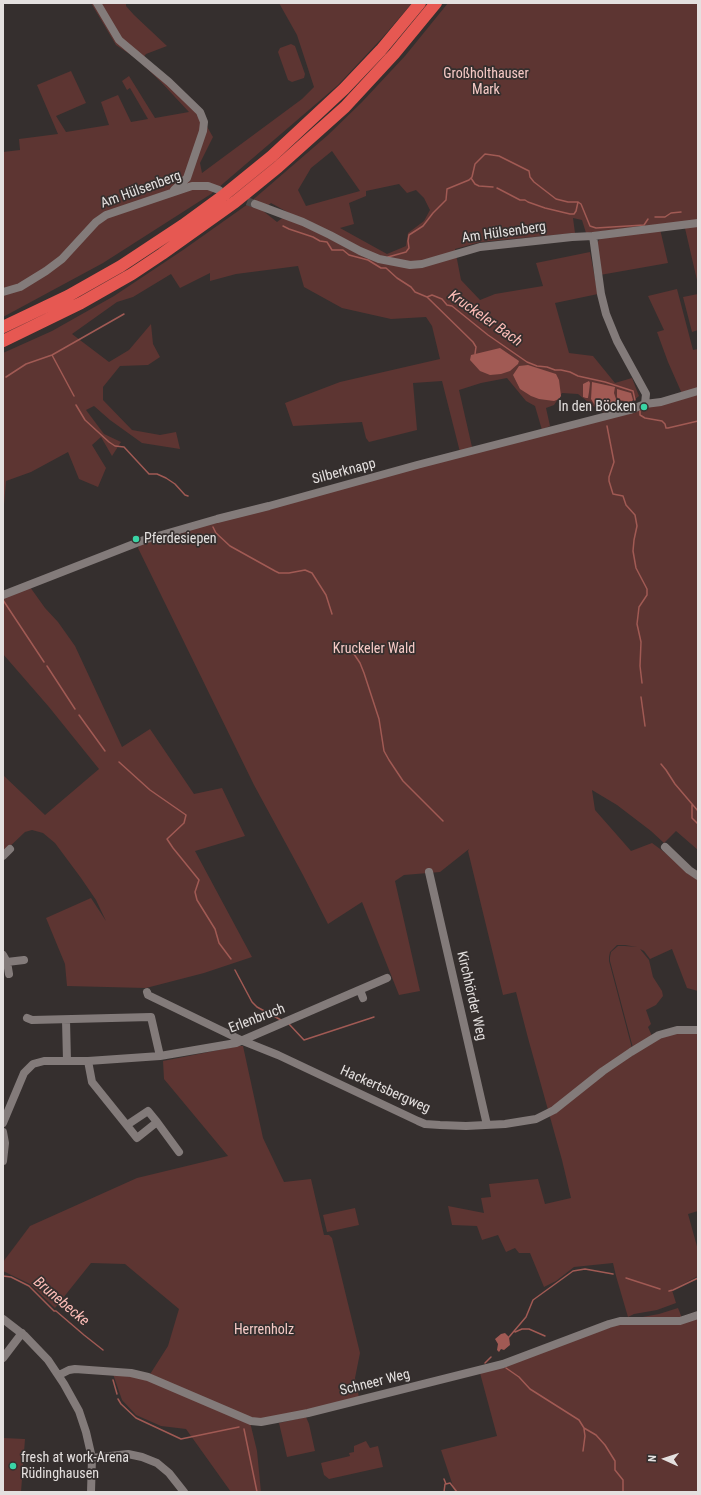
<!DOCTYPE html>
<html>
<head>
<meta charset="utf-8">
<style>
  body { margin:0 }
  #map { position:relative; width:701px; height:1495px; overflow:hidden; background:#352f2e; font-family:"Roboto Condensed",sans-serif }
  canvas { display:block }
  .frame { position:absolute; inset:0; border:4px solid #e4e0df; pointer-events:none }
  .north { position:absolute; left:645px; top:1439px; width:40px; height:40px; -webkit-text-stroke:3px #352f2e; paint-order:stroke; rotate:273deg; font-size:11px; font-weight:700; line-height:16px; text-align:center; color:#e4e0df }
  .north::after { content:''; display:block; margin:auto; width:14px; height:18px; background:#e4e0df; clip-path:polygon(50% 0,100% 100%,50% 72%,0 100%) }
</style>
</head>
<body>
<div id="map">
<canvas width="701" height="1495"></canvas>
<div class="frame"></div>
<div class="north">N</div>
</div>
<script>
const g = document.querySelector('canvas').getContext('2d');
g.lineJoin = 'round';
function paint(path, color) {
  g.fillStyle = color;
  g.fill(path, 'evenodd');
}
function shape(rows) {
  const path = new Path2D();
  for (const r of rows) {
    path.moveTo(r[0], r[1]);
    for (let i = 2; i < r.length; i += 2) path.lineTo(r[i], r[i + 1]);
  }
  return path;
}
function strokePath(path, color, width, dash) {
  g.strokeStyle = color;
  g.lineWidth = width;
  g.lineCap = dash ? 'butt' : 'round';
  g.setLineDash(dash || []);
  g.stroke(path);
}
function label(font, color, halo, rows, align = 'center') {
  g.font = font + ' "Roboto Condensed",sans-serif';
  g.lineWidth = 3.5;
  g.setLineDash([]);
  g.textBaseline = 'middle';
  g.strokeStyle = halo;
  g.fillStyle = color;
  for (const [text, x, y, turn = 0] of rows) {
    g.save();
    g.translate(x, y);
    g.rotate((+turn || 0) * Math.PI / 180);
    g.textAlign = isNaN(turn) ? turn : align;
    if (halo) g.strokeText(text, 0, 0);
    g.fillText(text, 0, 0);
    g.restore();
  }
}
const green = shape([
  [91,3,126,3,126,6,134,15,167,46,146,54,142,59,198,111,213,137,200,163,202,173,302,99,314,87,297,35,279,3,412,3,383,37,338,85,211,194,103,263,3,317,3,152,20,150,19,139,58,134,37,85,71,71,86,103,56,116,66,132,109,125,101,102,118,95,131,122,148,119,130,88,127,90,122,81,129,76,155,118,189,112,161,82,137,59,116,45],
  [448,3,698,3,698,220,586,233,582,220,573,218,575,233,481,242,455,249,461,280,480,300,495,294,543,286,536,263,590,252,598,294,555,303,569,353,593,356,615,383,632,378,639,396,628,405,605,413,597,409,578,394,562,393,554,405,546,408,550,426,542,430,535,406,526,401,507,378,481,383,459,390,472,447,460,452,442,381,413,383,417,430,369,442,366,438,362,422,293,426,285,403,340,382,440,359,432,326,426,317,391,319,342,308,304,287,298,266,236,274,210,281,210,273,180,288,171,274,133,297,117,302,72,334,109,362,129,350,151,324,153,344,160,357,148,365,120,366,103,387,103,400,132,430,160,435,176,432,180,449,142,443,110,420,94,406,86,410,104,434,121,442,112,456,101,437,92,445,106,468,98,487,79,479,68,452,31,472,6,481,3,517,3,353,52,331,114,296,183,250,248,204,328,135,362,102,405,56],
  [332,151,360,191,306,206,298,190,311,168],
  [399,184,407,193,416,190,424,198,430,210,424,221,408,233,406,246,387,254,340,228,354,224,349,203,366,196,366,191],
  [271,203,289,213,277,222,262,210],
  [291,44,295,46,305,74,304,78,292,82,288,80,278,52,280,48],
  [698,223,698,280,697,280,684,224],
  [660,229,668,263,600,275,597,243,601,237],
  [677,289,693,350,698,349,698,850,676,831,664,843,651,831,617,805,592,790,595,810,631,851,652,843,698,877,698,991,687,988,672,949,650,959,644,951,640,949,649,960,653,977,662,991,663,996,656,1005,646,1010,651,1024,648,1027,652,1036,633,1048,610,961,610,957,611,952,618,946,625,946,637,947,625,945,617,945,610,952,609,957,609,961,633,1052,667,1034,698,1033,698,1211,688,1214,698,1250,698,1276,672,1290,676,1303,657,1310,634,1314,628,1317,616,1276,613,1263,574,1267,556,1281,544,1287,530,1253,519,1253,515,1248,506,1252,498,1235,482,1240,477,1226,452,1225,448,1206,484,1213,481,1198,491,1197,489,1184,538,1179,545,1204,571,1198,562,1160,528,1038,516,992,503,995,468,851,469,849,440,872,404,875,395,881,420,991,399,995,362,902,328,924,303,875,254,785,138,548,142,542,683,396,668,362,657,332,664,330,648,296],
  [698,294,698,330,692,332,683,297],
  [30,587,45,608,58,622,75,646,122,747,150,729,194,794,222,788,245,836,195,851,252,957,204,973,146,988,67,986,65,964,46,918,91,898,106,921,96,900,81,878,55,843,43,833,32,830,25,832,3,853,3,775,45,815,99,769,49,707,3,654,3,597],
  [239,1046,243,1046,263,1138,284,1182,311,1179,324,1235,329,1235,332,1238,360,1353,355,1378,359,1397,291,1414,261,1419,249,1418,257,1451,261,1492,231,1492,186,1429,161,1426,136,1415,122,1400,113,1374,147,1379,168,1346,179,1309,125,1264,91,1263,55,1308,30,1284,3,1271,3,1262,30,1226,137,1178,228,1156,164,1079,163,1061],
  [355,1208,359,1225,327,1232,323,1215],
  [678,1308,682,1318,637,1318,659,1314],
  [698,1318,698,1492,455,1492,441,1450,497,1436,480,1373,620,1324],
  [306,1417,309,1424,315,1451,287,1457,279,1423],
  [3,1438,25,1439,21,1492,3,1492],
  [366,1441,370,1448,378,1446,383,1467,329,1479,324,1475,321,1463,350,1456,349,1453,354,1452,354,1446]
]);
const water = shape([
  [500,348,519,361,518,364,510,371,501,374,490,375,480,371,470,360,471,355],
  [528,365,556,374,559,380,561,396,559,399,554,401,539,399,531,396,520,389,513,375,519,366],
  [589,381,590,383,589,392,588,398,586,398,583,397,583,384],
  [592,382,615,387,614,393,617,402,616,406,609,408,601,409,596,407,591,399],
  [617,389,631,393,633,400,631,402,619,400,617,397],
  [505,1333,509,1337,510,1345,504,1350,501,1349,499,1352,497,1350,498,1344,495,1339,501,1334]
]);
const stream = shape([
  [471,178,475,184,479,186,493,187],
  [497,188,520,200,525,200,528,202,545,208,570,214,574,214,576,211,578,202],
  [655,217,665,217,671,213,681,212],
  [283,226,289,229,313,237,320,241,327,242,332,250,343,250,349,255,368,260,381,268,386,268,397,278,411,287,415,292,427,297,432,295,442,299,447,305,452,306,488,335,527,362,537,366,547,367,555,370,561,370,570,372,578,376,605,382,633,391,635,400],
  [388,257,406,252,409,248,408,241,409,235,423,226,433,213,446,200,447,189,469,180,472,177,475,164,485,154,499,156,529,171,530,177,534,182,556,199,568,202,578,202,581,204,590,226,596,228,644,225,648,219],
  [427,297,473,342,476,347,475,354],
  [52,355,74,396],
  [6,377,26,364,52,355,124,314],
  [76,405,85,420,109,442,115,446,124,447,149,474,157,474,166,478,175,484,185,495,188,496],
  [640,411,640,415,645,418,662,421,665,424,666,428,668,428,698,421],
  [607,426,614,462,609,477,609,481,613,494,623,496,626,505,635,515,637,526,634,540,633,551,636,568,647,589,647,595,639,607,637,624,641,642,640,666,642,683],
  [213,527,216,533,230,546,275,571,279,573,289,573,305,570,312,573,326,595,332,614],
  [3,600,44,662],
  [350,648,360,663,364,673,379,719,384,751,389,760,403,781,443,821],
  [47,666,75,709],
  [641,697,645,726],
  [79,715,105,751],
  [119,762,150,790,186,815,184,823,167,839,173,848,199,880,195,892,197,900,215,929,219,943,231,959],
  [661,764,666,770,675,784,698,811],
  [692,805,692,818,698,824],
  [235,970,252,1002,257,1007,281,1020],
  [289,1024,304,1040,374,1017],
  [3,1276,11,1277,29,1286,54,1311,56,1311,84,1335,103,1350],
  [626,1278,660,1289],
  [669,1291,673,1290,698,1278],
  [515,1332,522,1329,529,1329,545,1336],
  [509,1337,526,1317,533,1300,573,1271,585,1269,613,1274],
  [485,1363,491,1357],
  [506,1368,519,1377,530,1389,579,1420,584,1428,596,1435,605,1445,615,1461,615,1470,623,1480,623,1492],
  [113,1380,117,1394],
  [118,1399,121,1404,136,1418,181,1439,239,1427],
  [244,1429,257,1492],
  [583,1451,585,1436,584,1429],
  [444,1479,446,1484,450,1483,457,1492],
  [444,1492,445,1484]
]);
const minorTunnel = shape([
  [236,197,255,204]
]);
const minor = shape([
  [97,3,119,40,169,82,200,112,204,122,203,131,187,178,174,190],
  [255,204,303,222,330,235,360,251,379,259,410,265,422,264,480,247,572,237,593,236,698,223],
  [593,236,601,294,606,314,617,341,646,394,645,404],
  [3,292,20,287,46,271,62,259,96,222,106,215,192,186,208,186,219,190],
  [3,595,144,540,217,519,269,506,417,465,630,410,645,404,661,402,698,391],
  [665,847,689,870,698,876],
  [3,856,10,849],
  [429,872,487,1125],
  [3,955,7,962,9,974],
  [7,962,24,960],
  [360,990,363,998],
  [147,992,148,995,243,1041,278,1055,418,1121,425,1124,440,1125,466,1126,505,1124,536,1119,554,1110,603,1071,631,1052,659,1035,677,1030,698,1030],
  [27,1018,32,1020,151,1017,160,1056],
  [66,1020,67,1061],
  [88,1061,92,1082,137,1138,157,1122,179,1152],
  [3,1123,24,1073,33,1064,44,1061,88,1061,160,1056,236,1043,387,978],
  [127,1125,148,1111,157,1122],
  [3,1132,5,1143,3,1161],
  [3,1319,25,1336,48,1360,64,1384,79,1411,86,1432,92,1458,91,1492],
  [3,1358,22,1333],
  [59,1375,69,1370,75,1369,131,1373,148,1377,251,1421,261,1422,308,1413,503,1364,609,1324,620,1321,680,1321,698,1315],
  [92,1458,128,1454,142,1457,157,1463,169,1473,184,1492]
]);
const highway = shape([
  [3,327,68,296,121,266,183,225,224,195,272,156,344,89,381,50,420,3],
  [3,341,81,303,132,274,162,254,235,202,278,167,345,107,394,54,436,3]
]);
const markers = [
  [644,407,4,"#3ad4a5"],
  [136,539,4,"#3ad4a5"],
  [13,1466,4,"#3ad4a5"]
];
const parkNames = [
  ["Großholthauser",486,74],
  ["Mark",486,90],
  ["Kruckeler Wald",374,649],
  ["Herrenholz",264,1330]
];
const streetNames = [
  ["Am Hülsenberg",141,190,-20],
  ["Am Hülsenberg",504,233,-8],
  ["Silberknapp",344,472,-15],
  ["Kirchhörder Weg",471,996,77],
  ["Erlenbruch",257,1019,-21],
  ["Hackertsbergweg",385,1090,24],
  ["Schneer Weg",375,1383,-14]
];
const poiNames = [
  ["In den Böcken",636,407,"right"],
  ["Pferdesiepen",144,539],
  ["fresh at work-Arena",21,1458],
  ["Rüdinghausen",21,1474]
];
const waterNames = [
  ["Kruckeler Bach",485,319,35],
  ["Brunebecke",61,1302,40]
];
paint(green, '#5d3532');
paint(water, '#a15a54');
strokePath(stream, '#a15a54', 1.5);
strokePath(minorTunnel, '#4f4a49', 8, [8, 4]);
strokePath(minor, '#837b7a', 8);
strokePath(highway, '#e65852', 12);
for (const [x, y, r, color] of markers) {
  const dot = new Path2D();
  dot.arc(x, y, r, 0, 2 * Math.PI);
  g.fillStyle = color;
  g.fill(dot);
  strokePath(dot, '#352f2e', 1.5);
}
label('14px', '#f6cac6', '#352f2e', parkNames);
label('14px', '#e4e0df', '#352f2e', streetNames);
label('14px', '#e4e0df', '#352f2e', poiNames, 'left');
label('italic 15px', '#febeb8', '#352f2e', waterNames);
</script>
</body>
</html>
